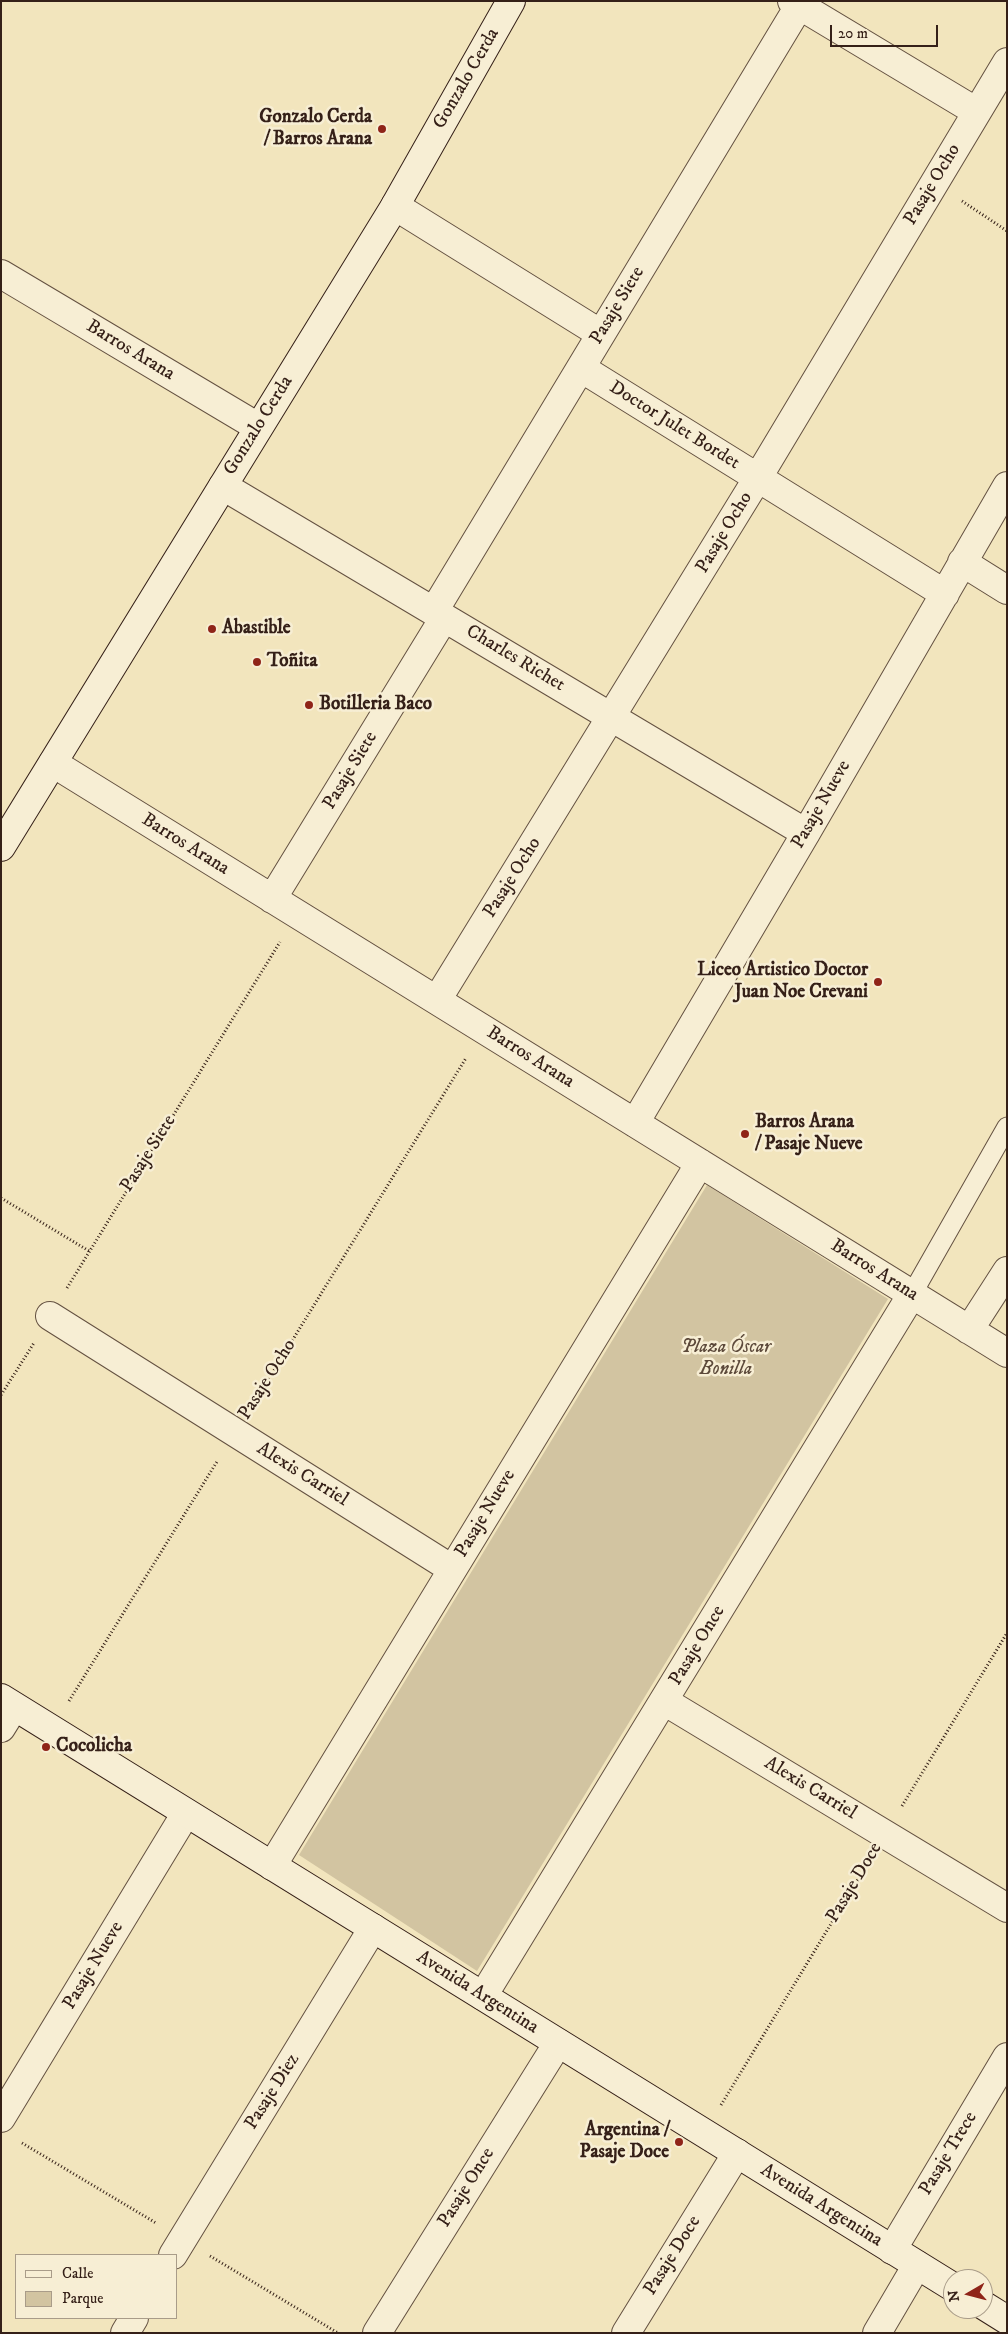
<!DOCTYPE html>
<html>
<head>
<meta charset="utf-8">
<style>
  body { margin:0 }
  #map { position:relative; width:1008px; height:2334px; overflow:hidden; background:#f2e5bd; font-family:"IM FELL DW Pica",serif }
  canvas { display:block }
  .frame { position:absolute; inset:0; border:2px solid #352018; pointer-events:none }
  .legend { position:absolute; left:15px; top:2254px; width:162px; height:65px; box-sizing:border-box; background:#f7eed4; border:1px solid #a99c89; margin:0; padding:6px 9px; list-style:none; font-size:15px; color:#352018 }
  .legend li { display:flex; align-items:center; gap:10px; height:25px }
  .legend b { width:25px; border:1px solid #a99c89 }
  .north { position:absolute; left:943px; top:2269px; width:50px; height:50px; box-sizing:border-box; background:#f7eed4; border:1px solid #a99c89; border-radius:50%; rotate:262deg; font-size:14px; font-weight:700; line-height:20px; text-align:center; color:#352018 }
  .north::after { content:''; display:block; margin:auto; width:18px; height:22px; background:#8f2418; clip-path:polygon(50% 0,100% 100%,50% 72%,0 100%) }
  .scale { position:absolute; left:830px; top:25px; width:108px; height:22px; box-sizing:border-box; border:2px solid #352018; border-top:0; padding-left:6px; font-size:15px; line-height:18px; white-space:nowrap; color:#352018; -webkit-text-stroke:4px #f7eed4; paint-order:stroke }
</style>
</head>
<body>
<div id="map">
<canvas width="1008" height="2334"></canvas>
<div class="frame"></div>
<ul class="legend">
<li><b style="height:6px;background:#f7eed4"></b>Calle</li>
<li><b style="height:14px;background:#d2c4a1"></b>Parque</li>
</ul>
<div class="north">N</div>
<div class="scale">20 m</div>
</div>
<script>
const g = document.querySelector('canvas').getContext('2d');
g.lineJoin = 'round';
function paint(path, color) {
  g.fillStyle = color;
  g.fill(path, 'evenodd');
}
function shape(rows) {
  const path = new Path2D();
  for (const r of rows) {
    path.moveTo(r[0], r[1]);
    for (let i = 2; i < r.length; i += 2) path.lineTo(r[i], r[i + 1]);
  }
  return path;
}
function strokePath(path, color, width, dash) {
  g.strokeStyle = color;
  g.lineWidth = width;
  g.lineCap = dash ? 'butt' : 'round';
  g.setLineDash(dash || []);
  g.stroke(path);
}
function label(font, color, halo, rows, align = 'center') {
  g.font = font + ' "IM FELL DW Pica",serif';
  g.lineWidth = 5;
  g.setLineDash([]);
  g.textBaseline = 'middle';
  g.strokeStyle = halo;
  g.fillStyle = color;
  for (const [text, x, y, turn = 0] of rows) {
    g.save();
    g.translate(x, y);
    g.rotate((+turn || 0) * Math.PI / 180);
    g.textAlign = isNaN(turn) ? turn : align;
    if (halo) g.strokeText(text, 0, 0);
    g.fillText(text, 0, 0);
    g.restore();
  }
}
const green = shape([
  [707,1185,888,1299,477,1971,299,1855]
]);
const path = shape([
  [962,201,1007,231],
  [1,1198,89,1251],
  [67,1288,280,942],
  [1,1395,34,1343],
  [252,1406,466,1058],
  [69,1701,218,1460],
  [902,1806,1007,1633],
  [721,2105,868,1863],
  [22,2143,156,2223],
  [210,2256,338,2333]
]);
const lane = shape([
  [912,1294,1007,1127]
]);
const street = shape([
  [792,1,977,112],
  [395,206,601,334],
  [1,274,258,427],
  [581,368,945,594],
  [223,486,806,833],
  [962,562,1007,590],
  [434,611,802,1],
  [53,763,1007,1353],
  [272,899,444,618],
  [437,1000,757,479,1007,62],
  [635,1123,806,833,1007,486],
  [50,1316,452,1569],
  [969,1330,1007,1271],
  [664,1701,1007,1908],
  [1,1728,14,1707],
  [272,1866,700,1163],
  [483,1996,912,1294],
  [1,2118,186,1813],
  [892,2250,1007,2057],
  [173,2255,373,1928],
  [125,2333,134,2318],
  [377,2333,558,2043],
  [626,2333,737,2153],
  [877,2333,917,2265]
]);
const secondary = shape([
  [1,847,395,206,511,1],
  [1,1698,953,2287],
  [983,2305,1007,2320]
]);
const markers = [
  [382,129,5,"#8f2418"],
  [212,629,5,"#8f2418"],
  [257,662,5,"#8f2418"],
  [309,705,5,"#8f2418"],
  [878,982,5,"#8f2418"],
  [745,1134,5,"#8f2418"],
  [46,1747,5,"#8f2418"],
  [679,2142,5,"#8f2418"]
];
const streetNames = [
  ["Gonzalo Cerda",467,79,-60],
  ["Pasaje Ocho",933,185,-59],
  ["Pasaje Siete",618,306,-59],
  ["Barros Arana",130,351,31],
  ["Gonzalo Cerda",259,426,-58],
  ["Doctor Julet Bordet",674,426,32],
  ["Pasaje Ocho",725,533,-59],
  ["Charles Richet",515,659,31],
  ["Pasaje Siete",351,771,-59],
  ["Pasaje Nueve",822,805,-60],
  ["Barros Arana",185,845,32],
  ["Pasaje Ocho",513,878,-58],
  ["Barros Arana",530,1058,32],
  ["Pasaje Siete",149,1154,-58],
  ["Barros Arana",874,1271,32],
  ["Pasaje Ocho",268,1380,-58],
  ["Alexis Carriel",302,1475,32],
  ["Pasaje Nueve",486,1514,-59],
  ["Pasaje Once",698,1646,-59],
  ["Alexis Carriel",810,1789,31],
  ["Pasaje Doce",855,1883,-59],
  ["Pasaje Nueve",94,1966,-59],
  ["Avenida Argentina",477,1993,32],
  ["Pasaje Diez",273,2092,-58],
  ["Pasaje Trece",949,2154,-59],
  ["Pasaje Once",467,2188,-58],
  ["Avenida Argentina",821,2206,32],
  ["Pasaje Doce",673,2256,-58]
];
const poiNames = [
  ["Gonzalo Cerda",372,118,"right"],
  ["/ Barros Arana",372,140,"right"],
  ["Abastible",222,629],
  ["Toñita",267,662],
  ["Botilleria Baco",319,705],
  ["Liceo Artistico Doctor",868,971,"right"],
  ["Juan Noe Crevani",868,993,"right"],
  ["Barros Arana",755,1123],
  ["/ Pasaje Nueve",755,1145],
  ["Cocolicha",56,1747],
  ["Argentina /",669,2131,"right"],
  ["Pasaje Doce",669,2153,"right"]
];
const parkNames = [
  ["Plaza Óscar",726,1348],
  ["Bonilla",726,1370]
];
paint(green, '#d2c4a1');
strokePath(lane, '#645141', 21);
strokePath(street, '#645141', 30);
strokePath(secondary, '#352018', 30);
strokePath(path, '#352018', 3, [1, 2.5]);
strokePath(lane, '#f7eed4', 19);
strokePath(street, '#f7eed4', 28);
strokePath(secondary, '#f7eed4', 28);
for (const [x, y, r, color] of markers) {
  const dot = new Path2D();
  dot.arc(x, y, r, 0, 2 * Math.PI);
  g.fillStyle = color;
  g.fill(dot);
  strokePath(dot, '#f7eed4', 2);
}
label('19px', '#352018', '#f7eed4', streetNames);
label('bold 19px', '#352018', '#f7eed4', poiNames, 'left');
label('italic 19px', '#5c493a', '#f7eed4', parkNames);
</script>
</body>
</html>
